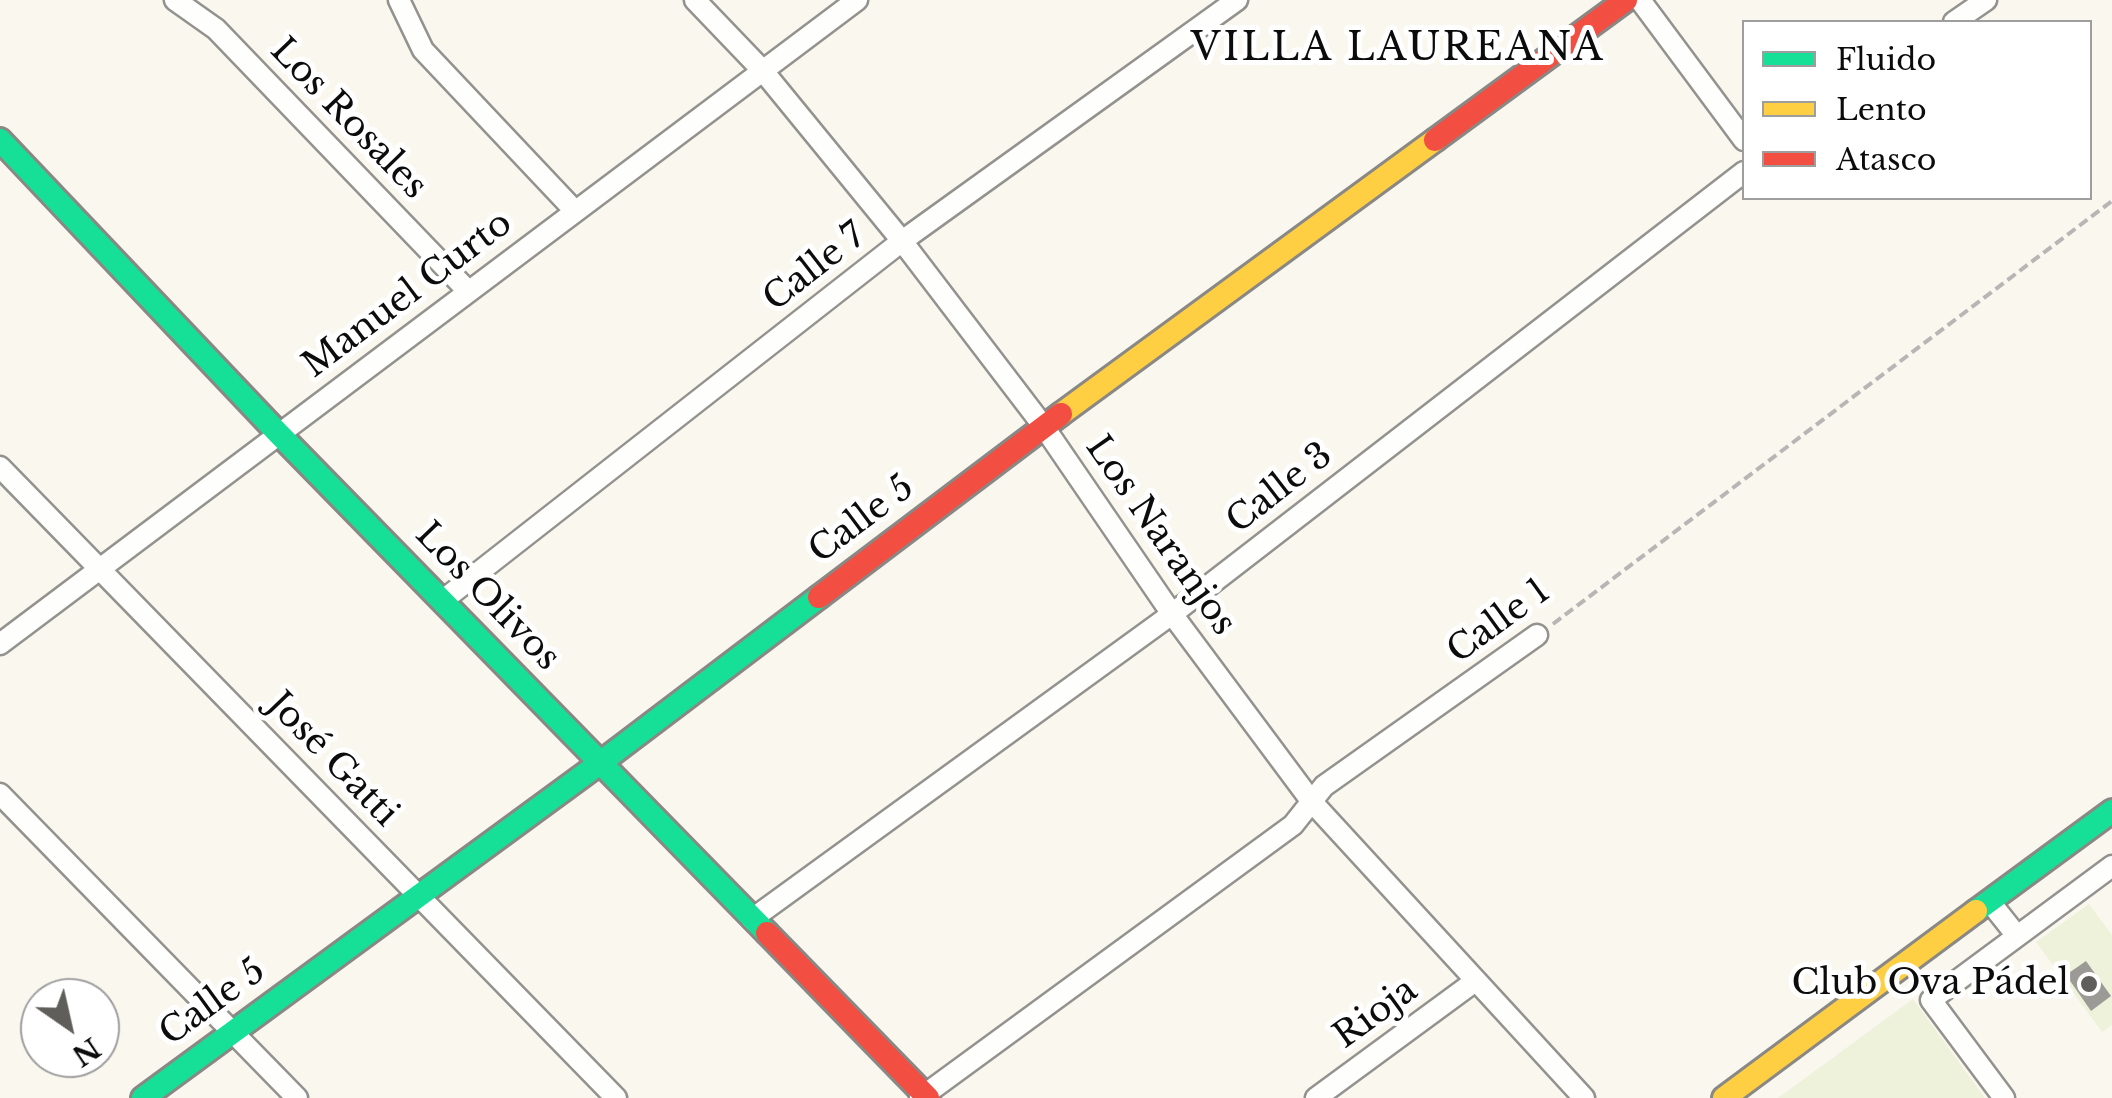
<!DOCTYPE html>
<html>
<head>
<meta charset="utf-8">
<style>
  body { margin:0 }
  #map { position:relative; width:2112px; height:1098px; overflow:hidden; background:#faf7ef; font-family:"Libre Baskerville",serif }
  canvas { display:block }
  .legend { position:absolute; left:1742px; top:20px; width:350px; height:180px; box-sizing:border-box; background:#fff; border:2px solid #9e9e9e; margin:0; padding:12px 18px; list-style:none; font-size:30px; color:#0c0c0c }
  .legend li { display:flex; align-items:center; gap:20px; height:50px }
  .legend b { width:50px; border:2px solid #9e9e9e }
  .north { position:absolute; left:20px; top:978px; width:100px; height:100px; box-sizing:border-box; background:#fff; border:2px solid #9e9e9e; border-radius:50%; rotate:146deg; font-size:28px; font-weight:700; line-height:40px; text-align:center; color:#0c0c0c }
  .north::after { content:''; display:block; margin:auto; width:35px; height:45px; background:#5f5e5b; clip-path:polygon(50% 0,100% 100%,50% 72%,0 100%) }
</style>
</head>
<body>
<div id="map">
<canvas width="2112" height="1098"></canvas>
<ul class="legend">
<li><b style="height:12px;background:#16e098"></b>Fluido</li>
<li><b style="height:12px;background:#ffcf43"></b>Lento</li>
<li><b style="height:12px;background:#f24e42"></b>Atasco</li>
</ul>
<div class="north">N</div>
</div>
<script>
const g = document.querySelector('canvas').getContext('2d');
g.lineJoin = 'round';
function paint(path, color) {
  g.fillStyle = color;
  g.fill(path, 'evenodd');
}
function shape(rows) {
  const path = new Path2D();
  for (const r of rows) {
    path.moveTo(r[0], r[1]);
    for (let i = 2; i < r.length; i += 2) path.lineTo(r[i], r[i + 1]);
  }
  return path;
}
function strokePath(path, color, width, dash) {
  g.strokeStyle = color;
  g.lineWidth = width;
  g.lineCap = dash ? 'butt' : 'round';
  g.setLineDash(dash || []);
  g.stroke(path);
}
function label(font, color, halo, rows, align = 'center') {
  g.font = font + ' "Libre Baskerville",serif';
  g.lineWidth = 10;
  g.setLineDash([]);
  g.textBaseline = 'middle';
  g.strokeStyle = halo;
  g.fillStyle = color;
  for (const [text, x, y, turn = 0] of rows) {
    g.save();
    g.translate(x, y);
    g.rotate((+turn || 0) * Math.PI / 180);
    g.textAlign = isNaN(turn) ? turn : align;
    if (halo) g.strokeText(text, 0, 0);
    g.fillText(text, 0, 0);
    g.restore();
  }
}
const pitch = shape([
  [2089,904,2112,935,2112,1025,2102,1032,2036,942],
  [1913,999,1985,1098,1778,1098]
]);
const building = shape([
  [2086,961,2111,996,2091,1011,2066,975]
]);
const path = shape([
  [1553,624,2112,201]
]);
const street = shape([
  [175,0,216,29,468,291],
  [399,0,423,50,575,211],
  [695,0,763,71,902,241,1044,427,1172,614,1312,802,1584,1098],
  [1640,0,1744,140],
  [1954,22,1986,0],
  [0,467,616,1098],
  [442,601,902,241,1237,0],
  [0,644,857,0],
  [0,794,297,1098],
  [1990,902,2017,936],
  [752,919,1172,614,1744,172],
  [920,1098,1293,825,1324,786,1537,635],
  [1316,1098,1474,982],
  [2004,1098,1931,1000,2112,866]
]);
const fast = shape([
  [0,140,278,433,767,933],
  [1976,911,2112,811],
  [143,1098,600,763,819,597]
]);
const slow = shape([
  [1061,414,1435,140],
  [1724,1098,1976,911]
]);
const jam = shape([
  [1435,140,1626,0],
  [819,597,1061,414],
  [767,933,928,1098]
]);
const markers = [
  [2089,984,10,"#5f5e5b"]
];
const streetNames = [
  ["Los Rosales",348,119,46],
  ["Calle 7",815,268,-38],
  ["Manuel Curto",408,295,-37],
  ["Calle 3",1280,489,-38],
  ["Calle 5",862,520,-37],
  ["Los Naranjos",1160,536,55],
  ["Los Olivos",487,597,46],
  ["Calle 1",1499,622,-36],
  ["José Gatti",332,760,46],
  ["Calle 5",213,1003,-36],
  ["Rioja",1376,1014,-36]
];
const poiNames = [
  ["Club Ova Pádel",2069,984]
];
const neighbourhoodNames = [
  ["VILLA LAUREANA",1398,49]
];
paint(pitch, '#eef2da');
paint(building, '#9c9a96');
strokePath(street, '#93928e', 25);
strokePath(fast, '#8a8885', 28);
strokePath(slow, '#8a8885', 28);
strokePath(jam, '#8a8885', 28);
strokePath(path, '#b7b6b5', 4, [10, 5]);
strokePath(street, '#fefefd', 20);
strokePath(fast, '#16e098', 22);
strokePath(slow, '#ffcf43', 22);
strokePath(jam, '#f24e42', 22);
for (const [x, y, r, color] of markers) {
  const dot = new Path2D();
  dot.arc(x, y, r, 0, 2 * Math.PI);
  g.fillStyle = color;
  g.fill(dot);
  strokePath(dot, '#fff', 4);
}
label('35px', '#0c0c0c', '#fff', streetNames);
label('35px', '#0c0c0c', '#fff', poiNames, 'right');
g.letterSpacing = '2.5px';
label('38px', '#0c0c0c', '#fff', neighbourhoodNames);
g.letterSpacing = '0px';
</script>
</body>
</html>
